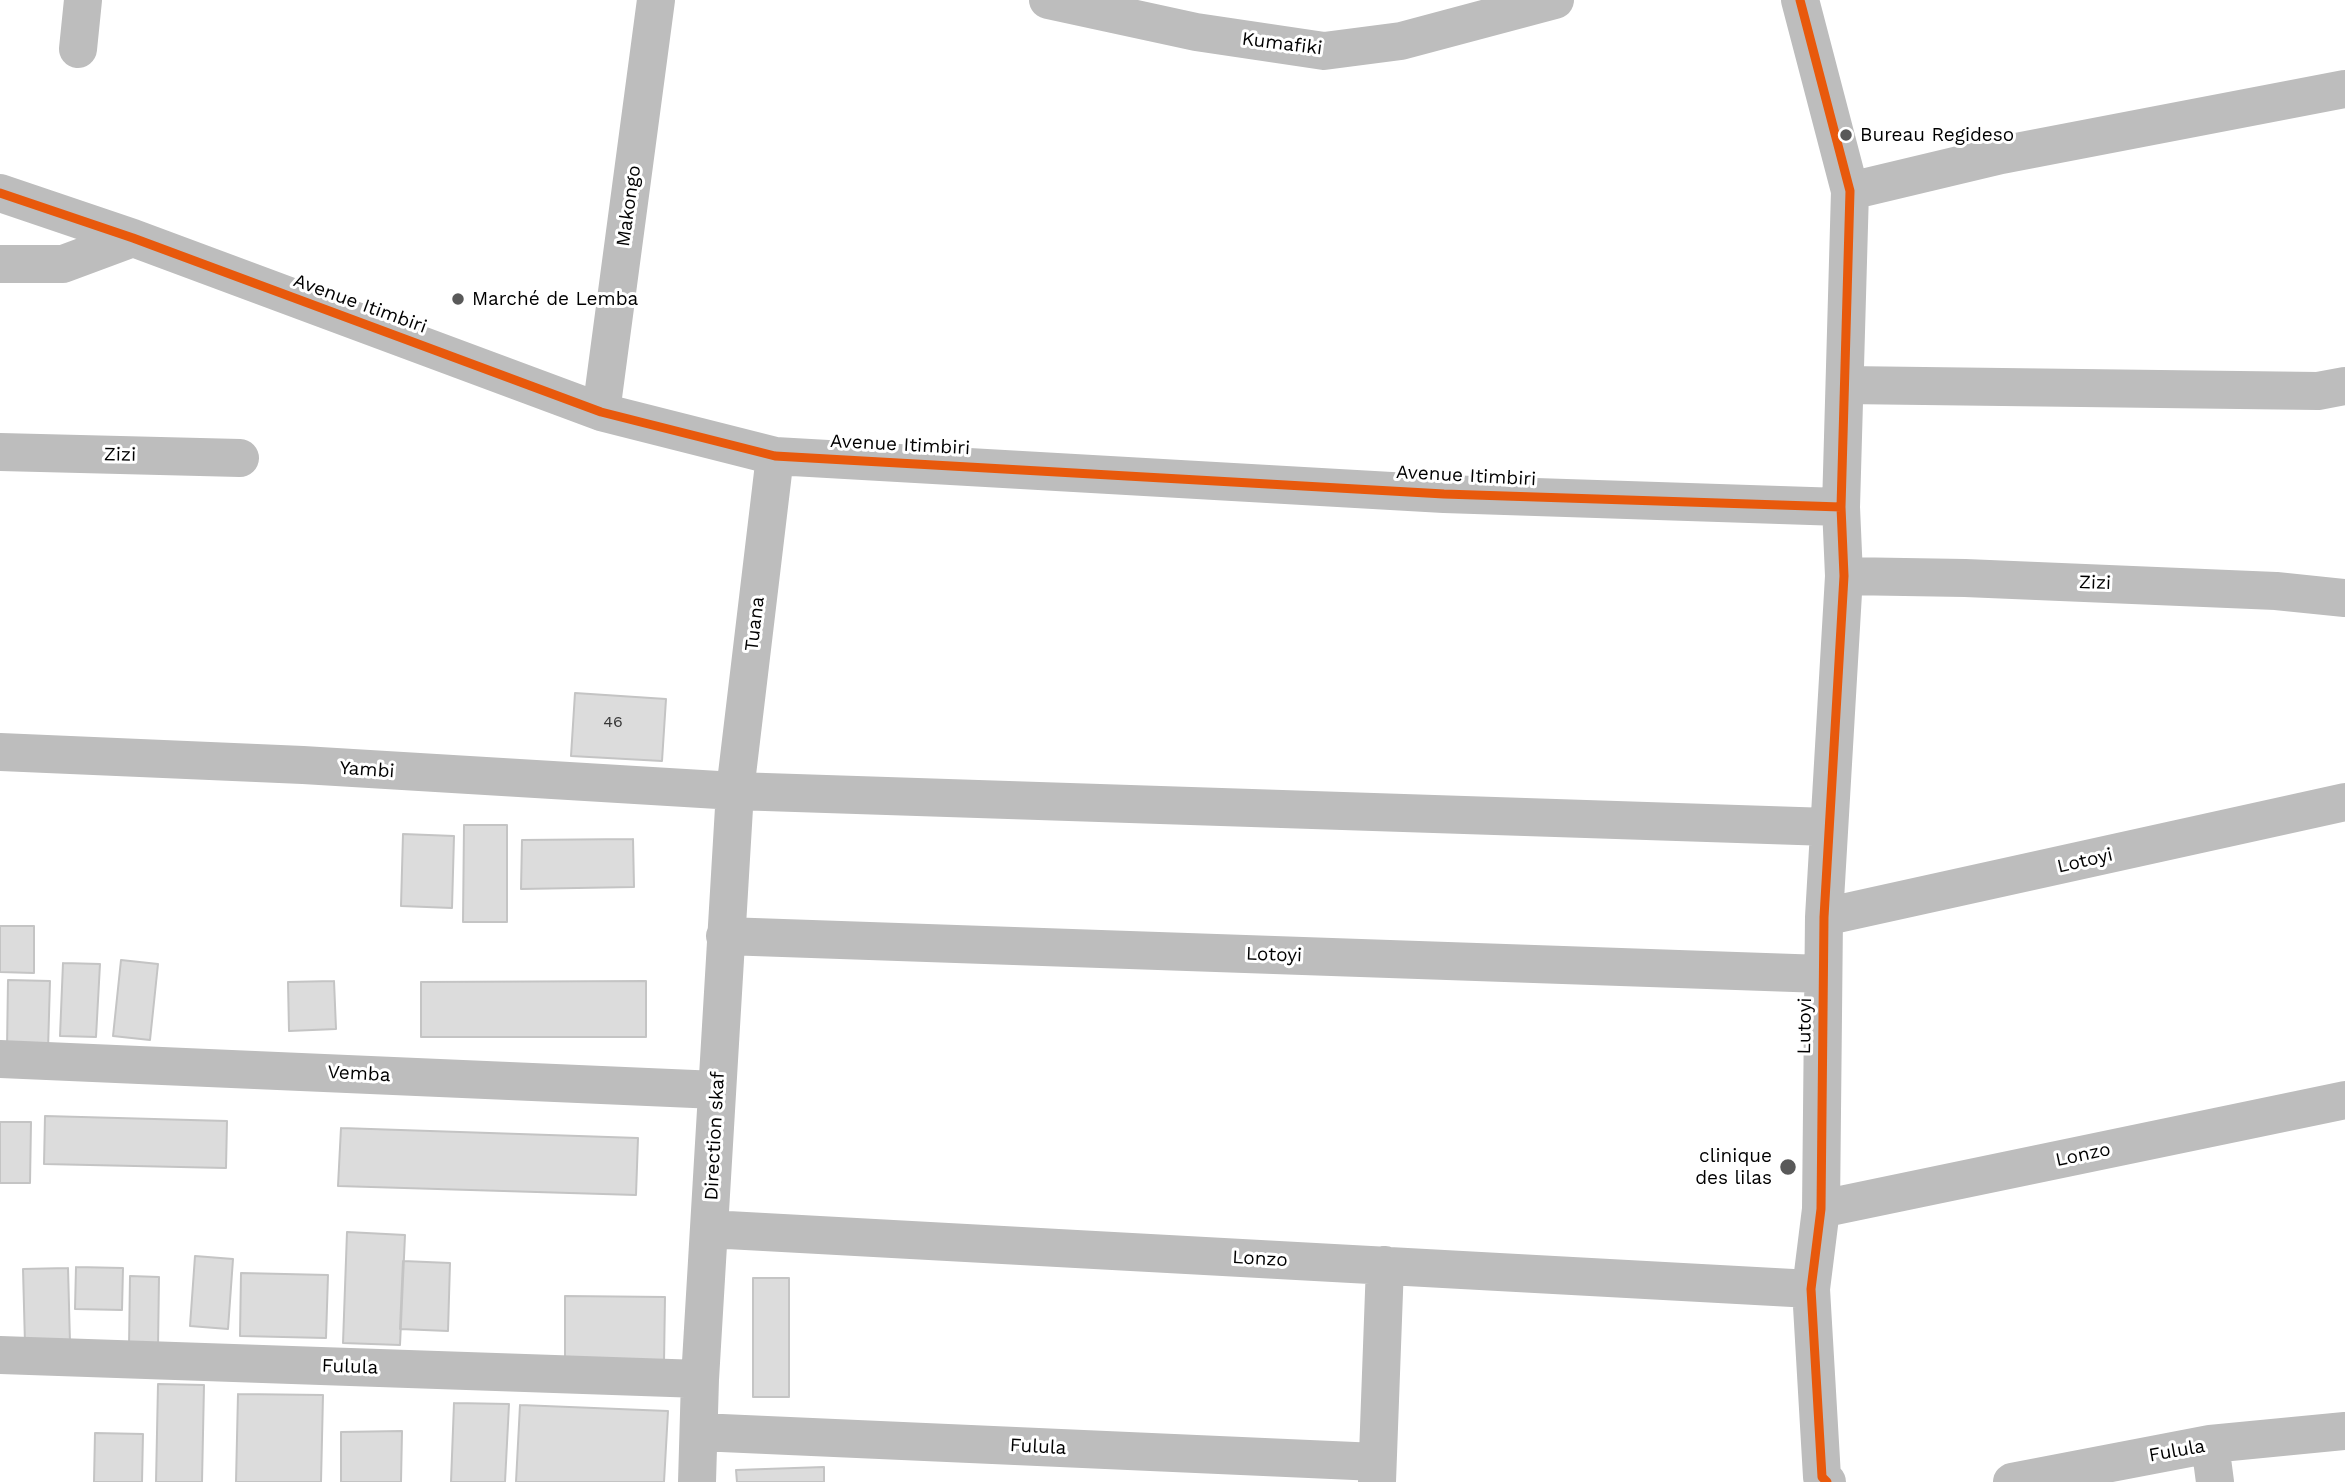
<!DOCTYPE html>
<html>
<head>
<meta charset="utf-8">
<style>
  body { margin:0 }
  canvas { display:block; background:#fff }
</style>
</head>
<body>
<canvas width="2345" height="1482"></canvas>
<script>
const g = document.querySelector('canvas').getContext('2d');
g.lineJoin = 'round';
function paint(path, color) {
  g.fillStyle = color;
  g.fill(path, 'evenodd');
}
function shape(rows) {
  const path = new Path2D();
  for (const r of rows) {
    path.moveTo(r[0], r[1]);
    for (let i = 2; i < r.length; i += 2) path.lineTo(r[i], r[i + 1]);
  }
  return path;
}
function strokePath(path, color, width, dash) {
  g.strokeStyle = color;
  g.lineWidth = width;
  g.lineCap = dash ? 'butt' : 'round';
  g.setLineDash(dash || []);
  g.stroke(path);
}
function label(font, color, halo, rows, align = 'center') {
  g.font = font + ' "Work Sans",sans-serif';
  g.lineWidth = 6;
  g.setLineDash([]);
  g.textBaseline = 'middle';
  g.strokeStyle = halo;
  g.fillStyle = color;
  for (const [text, x, y, turn = 0] of rows) {
    g.save();
    g.translate(x, y);
    g.rotate((+turn || 0) * Math.PI / 180);
    g.textAlign = isNaN(turn) ? turn : align;
    if (halo) g.strokeText(text, 0, 0);
    g.fillText(text, 0, 0);
    g.restore();
  }
}
const building = shape([
  [575,693,666,699,662,761,571,756,575,693],
  [464,825,507,825,507,922,463,922,464,825],
  [403,834,454,836,452,908,401,906,403,834],
  [633,839,634,887,521,889,522,840,633,839],
  [0,926,34,926,34,973,0,972,0,926],
  [121,960,158,964,150,1040,113,1036,121,960],
  [63,963,100,964,96,1037,60,1036,63,963],
  [8,980,50,981,48,1050,7,1049,8,980],
  [334,981,336,1029,289,1031,288,982,334,981],
  [646,981,646,1037,421,1037,421,982,646,981],
  [45,1116,227,1121,226,1168,44,1164,45,1116],
  [0,1122,31,1122,30,1183,0,1183,0,1122],
  [341,1128,638,1138,636,1195,338,1186,341,1128],
  [347,1232,405,1235,400,1345,343,1343,347,1232],
  [195,1256,233,1259,228,1329,190,1326,195,1256],
  [403,1261,450,1263,448,1331,400,1329,403,1261],
  [76,1267,123,1268,122,1310,75,1309,76,1267],
  [68,1268,70,1343,25,1344,23,1269,68,1268],
  [241,1273,328,1275,326,1338,240,1336,241,1273],
  [130,1276,159,1277,158,1347,129,1347,130,1276],
  [753,1278,789,1278,789,1397,753,1397,753,1278],
  [565,1296,665,1297,664,1363,565,1363,565,1296],
  [158,1384,204,1385,202,1482,156,1482,158,1384],
  [238,1394,323,1395,321,1482,236,1482,238,1394],
  [454,1403,509,1404,505,1482,451,1482,454,1403],
  [520,1405,668,1411,664,1482,516,1482,520,1405],
  [402,1431,401,1482,341,1482,341,1432,402,1431],
  [95,1433,143,1434,142,1482,94,1482,95,1433],
  [824,1467,824,1482,737,1482,736,1470,824,1467]
]);
const minor = shape([
  [1048,0,1196,32,1324,51,1401,41,1555,0],
  [1800,0,1850,191,1841,507,1844,576,1824,917,1821,1209,1811,1289,1822,1477,1827,1482],
  [78,49,83,0],
  [1850,191,2001,155,2345,89],
  [0,193,133,238,601,412,775,456,1444,494,1841,507],
  [0,264,63,264,133,238],
  [1845,385,2318,391,2345,386],
  [601,412,656,0],
  [0,452,240,458],
  [1844,576,1965,578,2276,591,2345,598],
  [0,752,303,765,735,791,1829,827],
  [1824,917,2345,802],
  [725,936,1823,974],
  [0,1059,717,1090],
  [1821,1209,2345,1100],
  [709,1229,1811,1289],
  [0,1355,700,1379],
  [699,1432,1377,1462],
  [2210,1444,2215,1482],
  [697,1482,700,1379,735,791,775,456],
  [1377,1482,1385,1265],
  [2012,1482,2210,1444,2345,1431]
]);
const cycleway = shape([
  [1800,0,1850,191,1841,507,1844,576,1824,917,1821,1209,1811,1289,1822,1477,1827,1482],
  [0,193,133,238,601,412,775,456,1444,494,1841,507]
]);
const markers = [
  [1846,135,7,"#595959"],
  [458,299,7,"#595959"],
  [1788,1167,9,"#595959"]
];
const numberNames = [
  ["46",613,722]
];
const streetNames = [
  ["Kumafiki",1282,44,7],
  ["Makongo",629,206,-82],
  ["Avenue Itimbiri",360,304,20],
  ["Avenue Itimbiri",900,445,3],
  ["Zizi",120,455,1],
  ["Avenue Itimbiri",1466,476,3],
  ["Zizi",2095,583,2],
  ["Tuana",755,624,-83],
  ["Yambi",367,770,4],
  ["Lotoyi",2085,861,-13],
  ["Lotoyi",1274,955,2],
  ["Lutoyi",1805,1026,-89],
  ["Vemba",359,1074,3],
  ["Direction skaf",715,1136,-87],
  ["Lonzo",2083,1155,-12],
  ["Lonzo",1260,1259,3],
  ["Fulula",350,1367,2],
  ["Fulula",1038,1447,3],
  ["Fulula",2177,1451,-10]
];
const poiNames = [
  ["Bureau Regideso",1860,135],
  ["Marché de Lemba",472,299],
  ["clinique",1772,1156,"right"],
  ["des lilas",1772,1178,"right"]
];
paint(building, '#dcdcdc');
strokePath(building, '#c4c4c4', 2);
strokePath(minor, '#bdbdbd', 38);
strokePath(cycleway, '#e8590c', 9);
for (const [x, y, r, color] of markers) {
  const dot = new Path2D();
  dot.arc(x, y, r, 0, 2 * Math.PI);
  g.fillStyle = color;
  g.fill(dot);
  strokePath(dot, '#fff', 2.5);
}
label('16px', '#373737', null, numberNames);
label('19px', '#000', '#fff', streetNames);
label('19px', '#000', '#fff', poiNames, 'left');
</script>
</body>
</html>
